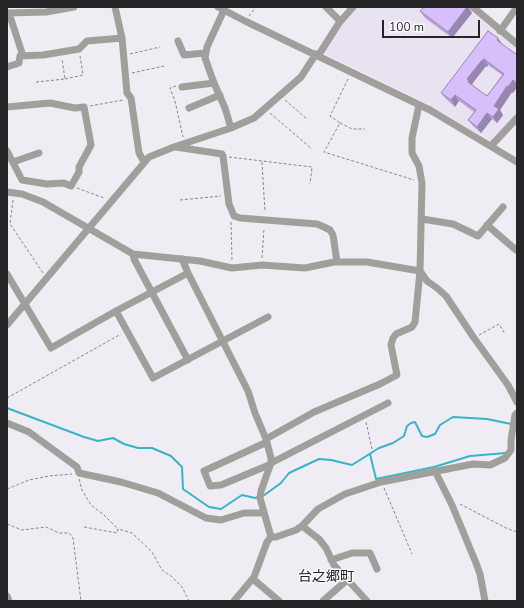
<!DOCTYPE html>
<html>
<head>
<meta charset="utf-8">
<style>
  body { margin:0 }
  #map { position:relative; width:524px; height:608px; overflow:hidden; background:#efecf3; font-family:"Nunito Sans",sans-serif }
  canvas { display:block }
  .frame { position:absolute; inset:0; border:8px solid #252427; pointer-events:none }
  .scale { position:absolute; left:382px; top:20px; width:98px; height:18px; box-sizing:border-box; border:2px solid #252427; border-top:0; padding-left:5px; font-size:12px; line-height:14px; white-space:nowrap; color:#252427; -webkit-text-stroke:3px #fbfafe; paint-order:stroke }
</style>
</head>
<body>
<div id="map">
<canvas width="524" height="608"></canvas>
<div class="frame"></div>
<div class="scale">100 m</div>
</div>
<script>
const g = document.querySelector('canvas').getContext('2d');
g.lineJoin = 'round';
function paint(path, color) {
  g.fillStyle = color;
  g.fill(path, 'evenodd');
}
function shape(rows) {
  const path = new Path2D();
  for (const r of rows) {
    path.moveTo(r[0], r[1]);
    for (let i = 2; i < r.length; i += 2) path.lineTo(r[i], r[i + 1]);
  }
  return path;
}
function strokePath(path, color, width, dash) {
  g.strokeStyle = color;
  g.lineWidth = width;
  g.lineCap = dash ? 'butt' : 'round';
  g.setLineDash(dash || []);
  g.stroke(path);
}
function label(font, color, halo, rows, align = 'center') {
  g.font = font + ' "Nunito Sans","Noto Sans JP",sans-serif';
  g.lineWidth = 3;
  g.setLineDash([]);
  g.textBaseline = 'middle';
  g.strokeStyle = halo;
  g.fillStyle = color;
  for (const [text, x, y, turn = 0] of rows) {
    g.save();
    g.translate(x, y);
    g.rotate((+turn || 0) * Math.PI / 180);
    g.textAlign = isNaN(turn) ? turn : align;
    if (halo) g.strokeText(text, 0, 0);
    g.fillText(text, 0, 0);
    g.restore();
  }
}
const built = shape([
  [356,7,469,7,517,47,517,115,493,141,491,141,430,105,324,53,340,24]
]);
const stream = shape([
  [7,408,84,437,98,441,113,438,124,444,138,448,152,448,171,456,182,467,183,489,209,507,221,509,242,495,255,498,258,497],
  [370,454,376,479,434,467,470,456,506,453],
  [263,496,281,483,289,473,319,459,331,460,352,465,379,448,393,443,404,436,407,426,411,423,415,422,422,436,427,437,435,434,440,425,453,417,487,419,511,424]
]);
const path = shape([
  [249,16,256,7],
  [130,54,160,47],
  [132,73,164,66],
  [65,79,83,75,80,56],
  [348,79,330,116,340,123,324,152,414,180],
  [36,82,65,79,62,59],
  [176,86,170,88,175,101,183,137],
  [285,100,307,119],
  [90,106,123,100],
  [270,113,312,149],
  [340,123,352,129,365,129],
  [229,157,312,167,310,184],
  [262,162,265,212],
  [77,188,104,198],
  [13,200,10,224,43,273],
  [180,200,221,196],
  [231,222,232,261],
  [262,258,264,228],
  [479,335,499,324,505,334],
  [7,398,121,334],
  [366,422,372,449],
  [79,479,82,490,91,505,104,515,118,529],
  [384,488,412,554],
  [7,489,29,480,49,476,72,474],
  [460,504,506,528,517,532],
  [7,524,22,530,46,527,59,533,69,533,73,538,81,601],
  [84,527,117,533,118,529,132,533,152,552,162,570,171,576,182,587,189,601]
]);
const minor = shape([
  [115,7,122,38,127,93,131,98,139,153,144,162],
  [218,7,245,21,430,110,517,162],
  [326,7,340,21],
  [473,7,517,44],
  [224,10,207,47,205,58,214,83,225,108,231,128],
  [7,13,46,12,74,7],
  [9,13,23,56],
  [500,31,517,7],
  [178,41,184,55,205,53],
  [318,56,339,23,353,7],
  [7,67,19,63,20,56,43,55,79,49,87,41,122,38],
  [182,87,214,83],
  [7,107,50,103,75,108,84,107,91,145,79,167,79,172,71,186,64,183,47,184,22,180,7,151],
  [189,108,220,95],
  [491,146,517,118],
  [176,147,222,154,223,156,229,204,234,216,240,218,317,224,324,227,330,230,333,235,337,262],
  [13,162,39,153],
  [7,192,22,194,43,202,133,254,200,261,232,268,262,265,305,268,334,262,367,262,420,271,427,281,437,288,446,296,474,338,508,385,517,402],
  [422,219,453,224,478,236,503,207],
  [487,225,516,250],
  [133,254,134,259,188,360],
  [182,259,188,273,248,391,255,413,266,439,271,458,271,463,261,491,260,498,271,537],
  [7,274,51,348,116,311,188,273],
  [116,311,153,378,268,317],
  [7,325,149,157,174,147,231,128,254,118,301,77,316,54],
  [7,423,29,432,77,467,79,473,121,482,158,493,206,518,221,520,244,513,264,513],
  [266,439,314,412,380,384,397,375,391,345,393,338,396,334,412,327,415,322,420,271,422,183,419,166,412,153,412,138,419,105],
  [267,442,204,471,210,486,221,485,269,465],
  [271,463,388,403],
  [435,471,452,505,476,563,480,574,485,601],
  [302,526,319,539,326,548,334,565,367,601],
  [331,560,352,553,370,553,377,569],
  [253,579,279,601],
  [7,596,9,601],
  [234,601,254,577,267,542,271,537,276,537,296,530,302,526,318,509,345,494,381,482,473,464,490,465,505,458,511,450,511,440,515,415,517,413],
  [323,601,347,580]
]);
const wall = shape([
  [422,7,468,7,472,13,452,38,425,18,420,11,423,8],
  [502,44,517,55,517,87,513,93,512,92,500,110,503,115,497,123,492,119,481,133,473,126,468,120,474,112,459,101,455,107,446,99,441,93],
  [488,65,502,75,487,96,473,86,472,84,486,66,487,67]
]);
const shadedWall = shape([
  [467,7,468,7,472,13,452,38,448,32],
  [498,38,502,44,501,45,497,39],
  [484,59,488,65,487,67,483,61],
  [482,60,486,66,472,84,473,86,468,82,467,79],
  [513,80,517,85,517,87,513,93,508,87],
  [507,86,512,92,500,110,503,115,497,123,493,117,494,106],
  [455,95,459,101,455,107,451,100],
  [487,113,492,119,481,133,477,127]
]);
const building = shape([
  [422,7,467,7,448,32,420,11,423,8,422,7],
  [488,31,498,38,497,39,498,41,517,55,517,83,513,80,508,87,507,86,494,106,499,109,493,117,487,113,477,127,468,120,476,110,455,95,451,100,441,93,488,31],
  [484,59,504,74,487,96,468,82,469,80,467,79,482,60,483,61,484,59]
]);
const quarterNames = [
  ["台之郷町",326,578]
];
paint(built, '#e8e2f1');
strokePath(stream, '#38b4c9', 2);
strokePath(path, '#87858a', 1, [3, 2]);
strokePath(minor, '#a19f9c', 7);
paint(wall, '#b9a4d9');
paint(shadedWall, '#9686b0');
paint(building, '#d7bffc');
strokePath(building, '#9686b0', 1);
label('14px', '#252427', '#fbfafe', quarterNames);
</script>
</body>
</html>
